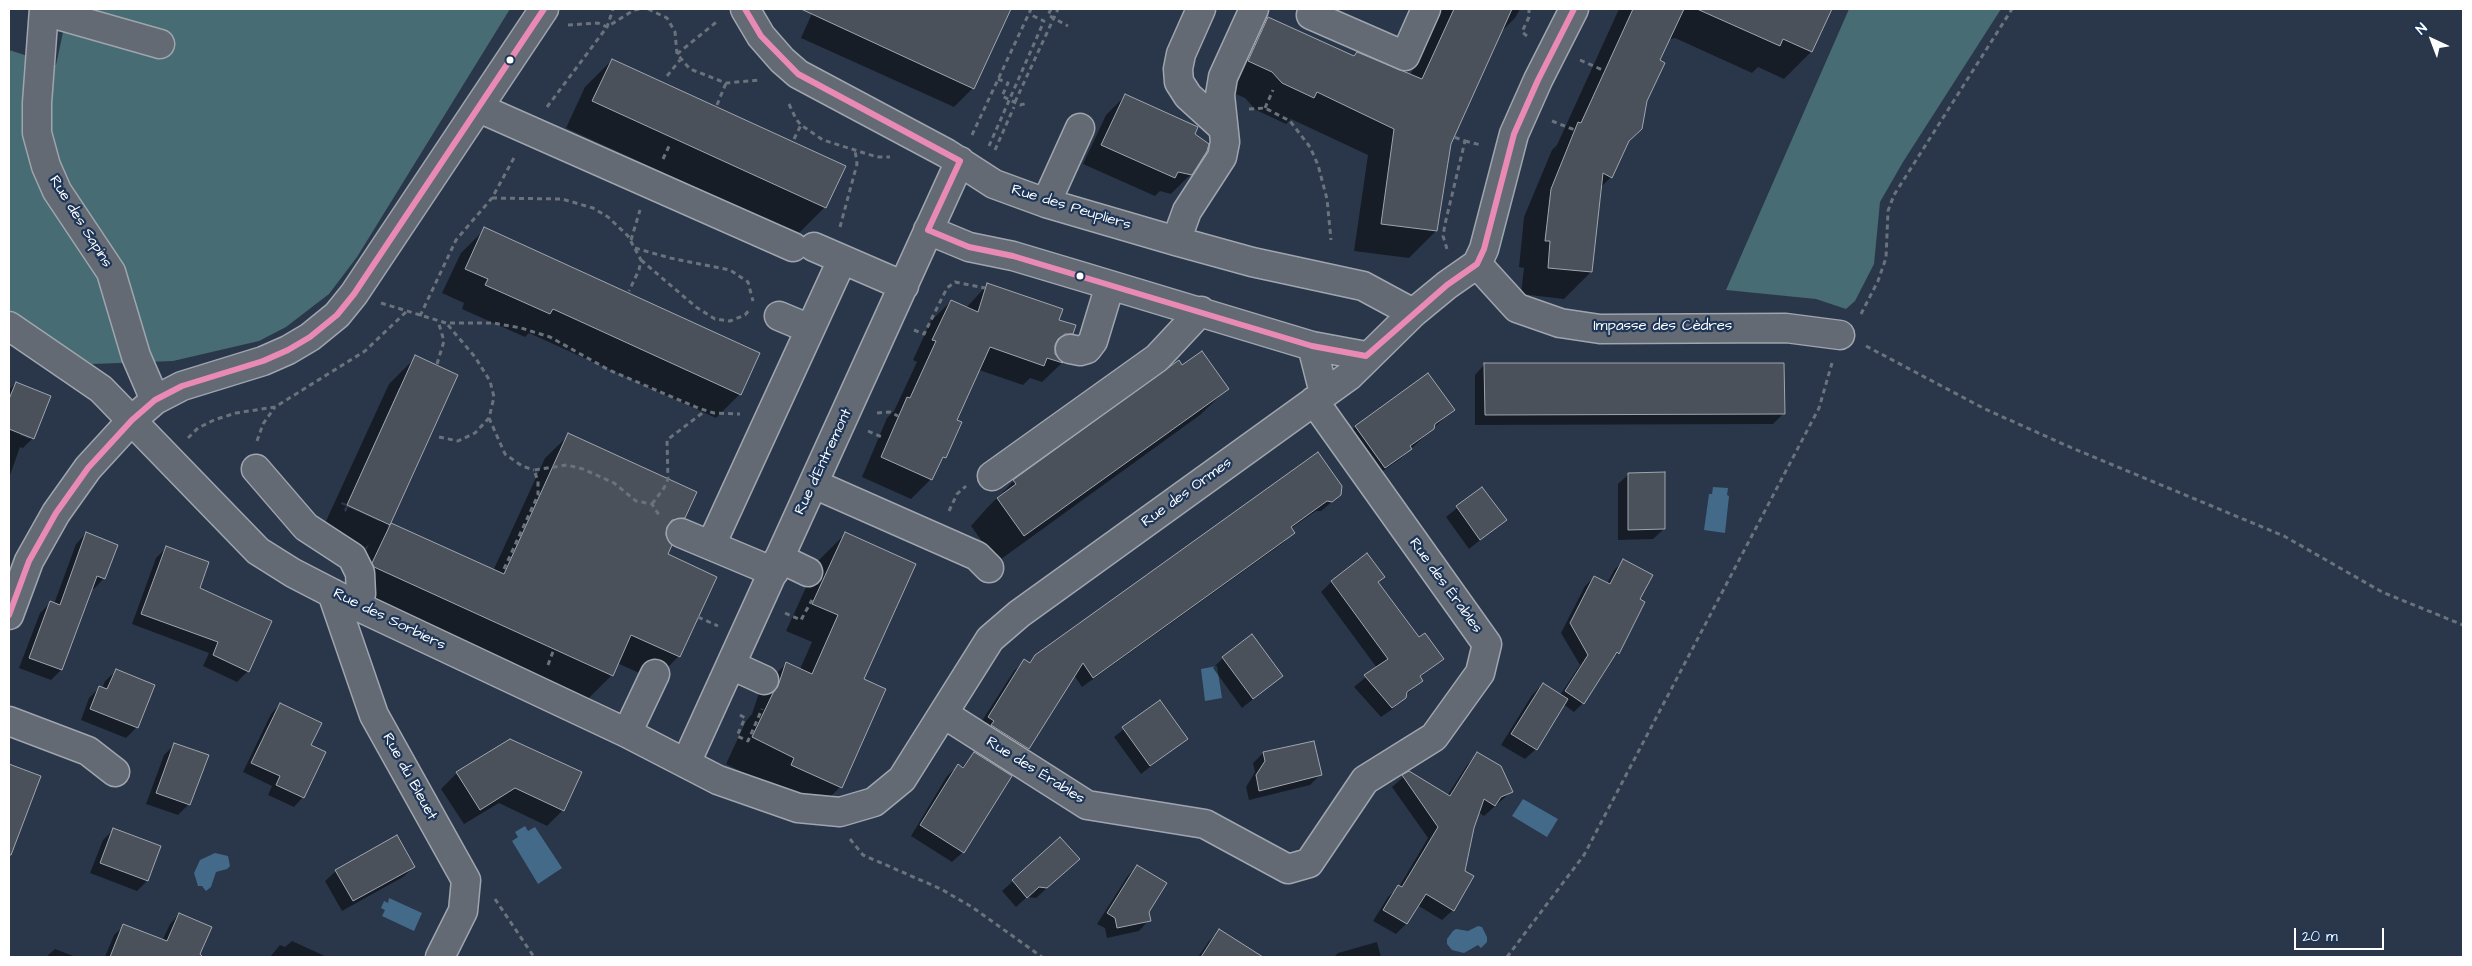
<!DOCTYPE html>
<html>
<head>
<meta charset="utf-8">
<style>
  body { margin:0 }
  #map { position:relative; width:2472px; height:966px; overflow:hidden; background:#2a374a; font-family:"Architects Daughter",sans-serif }
  canvas { display:block }
  .frame { position:absolute; inset:0; border:10px solid #fff; pointer-events:none }
  .north { position:absolute; left:2407px; top:15px; width:50px; height:50px; -webkit-text-stroke:4px #1d3557; paint-order:stroke; rotate:317deg; font-size:14px; font-weight:700; line-height:20px; text-align:center; color:#fff }
  .north::after { content:''; display:block; margin:auto; width:18px; height:22px; background:#fff; clip-path:polygon(50% 0,100% 100%,50% 72%,0 100%) }
  .scale { position:absolute; left:2294px; top:928px; width:90px; height:22px; box-sizing:border-box; border:2px solid #fff; border-top:0; padding-left:6px; font-size:15px; line-height:18px; white-space:nowrap; color:#fff; -webkit-text-stroke:4px #1d3557; paint-order:stroke }
</style>
</head>
<body>
<div id="map">
<canvas width="2472" height="966"></canvas>
<div class="frame"></div>
<div class="north">N</div>
<div class="scale">20 m</div>
</div>
<script>
const g = document.querySelector('canvas').getContext('2d');
g.lineJoin = 'round';
function paint(path, color) {
  g.fillStyle = color;
  g.fill(path, 'evenodd');
}
function shape(rows) {
  const path = new Path2D();
  for (const r of rows) {
    path.moveTo(r[0], r[1]);
    for (let i = 2; i < r.length; i += 2) path.lineTo(r[i], r[i + 1]);
  }
  return path;
}
function strokePath(path, color, width, dash) {
  g.strokeStyle = color;
  g.lineWidth = width;
  g.lineCap = dash ? 'butt' : 'round';
  g.setLineDash(dash || []);
  g.stroke(path);
}
function label(font, color, halo, rows, align = 'center') {
  g.font = font + ' "Architects Daughter",sans-serif';
  g.lineWidth = 4.5;
  g.setLineDash([]);
  g.textBaseline = 'middle';
  g.strokeStyle = halo;
  g.fillStyle = color;
  for (const [text, x, y, turn = 0] of rows) {
    g.save();
    g.translate(x, y);
    g.rotate((+turn || 0) * Math.PI / 180);
    g.textAlign = isNaN(turn) ? turn : align;
    if (halo) g.strokeText(text, 0, 0);
    g.fillText(text, 0, 0);
    g.restore();
  }
}
const green = shape([
  [68,9,510,9,357,257,329,294,286,327,259,341,173,361,92,364,9,312,9,50,56,65],
  [1849,9,2001,9,1903,162,1880,202,1874,264,1855,301,1846,309,1816,299,1726,290]
]);
const water = shape([
  [1713,487,1728,488,1727,495,1729,496,1725,533,1704,530,1709,494,1712,494],
  [1217,666,1222,698,1205,701,1201,669],
  [1523,799,1558,819,1547,837,1512,816],
  [525,826,528,831,535,827,562,868,538,884,512,841,518,837,515,832],
  [215,853,228,856,230,866,227,869,216,872,211,887,206,891,202,886,198,886,194,873,200,860],
  [389,898,422,913,414,931,382,916,385,910,381,908,384,901,388,903],
  [1478,926,1482,927,1487,937,1487,942,1481,948,1478,945,1464,953,1452,950,1447,944,1447,939,1453,931,1456,929,1468,931]
]);
const shadow = shape([
  [814,9,1010,9,973,88,954,107,801,38],
  [1432,9,1520,9,1515,18,1499,34,1450,144,1436,231,1409,258,1354,251,1368,155,1291,119,1286,124,1256,110,1245,98,1222,88,1241,45,1268,18,1353,57,1410,76,1426,40],
  [1619,9,1824,9,1829,11,1811,52,1784,79,1758,67,1752,73,1675,38,1667,40,1627,142,1611,177,1600,188,1591,272,1564,299,1521,294,1524,268,1519,267,1524,217,1552,150,1557,145],
  [612,60,825,207,798,234,566,128,585,87],
  [1125,96,1194,134,1191,174,1171,194,1160,191,1155,196,1083,164,1106,115],
  [485,229,740,394,716,418,529,333,525,337,462,309,464,303,442,293,461,253],
  [988,284,1058,320,1072,333,1054,351,1054,355,1062,363,1042,382,1030,378,1023,385,979,370,956,421,944,457,939,463,931,479,911,499,862,477,887,418,894,411,917,362,913,360,931,321,951,301,966,308],
  [416,357,457,376,387,528,391,524,493,571,545,458,569,435,683,517,665,536,666,555,715,577,679,656,655,680,617,663,612,675,588,699,351,590,349,587,369,544,362,551,321,532,389,384],
  [399,388,402,388,379,521,348,507,346,512,344,510,346,506,341,504,342,502,347,504],
  [1485,364,1783,414,1773,424,1475,425,1475,375],
  [1182,367,1227,389,1200,415,997,562,971,526,987,508,1014,481],
  [16,383,33,438,23,448,20,447,9,478,9,390],
  [21,432,30,436,30,439,20,435],
  [1453,410,1400,459,1374,477,1345,437,1356,426],
  [1317,454,1340,495,1321,511,1316,511,1290,529,1293,532,1283,543,1082,687,1074,675,1028,749,1017,759,978,727,1014,671,1025,661,1028,663],
  [1629,474,1664,529,1653,539,1618,540,1618,484],
  [1482,488,1505,520,1469,549,1446,517],
  [86,533,104,578,94,589,91,588,61,670,51,680,19,668,40,613,50,603,54,604,76,544],
  [845,534,840,787,814,814,768,785,726,764,746,721,752,714,760,690,787,663,800,669,812,642,786,631,818,561],
  [167,547,198,588,248,671,237,682,203,666,209,653,132,624,156,558],
  [1623,561,1638,599,1618,653,1610,661,1583,703,1574,712,1563,704,1536,749,1525,759,1501,745,1532,695,1543,684,1560,695,1580,665,1561,633,1585,586,1594,577,1607,584,1614,570],
  [1331,582,1377,582,1419,638,1442,659,1419,678,1421,680,1394,708,1381,717,1354,687,1377,668,1321,592],
  [1223,658,1282,676,1242,708,1213,668],
  [116,671,137,727,126,738,81,720,89,698,99,688,102,689,105,681],
  [1159,701,1186,739,1141,774,1114,737],
  [280,704,309,745,303,797,294,807,268,795,272,786,243,772,271,714],
  [510,740,563,810,547,826,499,803,464,824,441,789,457,773],
  [1313,742,1321,774,1310,785,1249,800,1246,787,1255,772,1253,763,1263,753],
  [175,744,207,756,188,805,178,815,146,804,164,755],
  [974,753,1010,776,963,852,952,862,911,836,947,776,958,766,961,768],
  [1478,754,1511,792,1484,816,1478,812,1453,910,1442,920,1417,905,1406,924,1396,934,1373,921,1388,897,1399,887,1428,838,1392,787,1409,772,1447,796,1467,765],
  [9,765,39,777,13,849,9,853],
  [113,830,159,847,147,881,137,891,90,873,103,840],
  [1060,839,1068,869,1036,898,1027,897,1016,907,1002,891],
  [1137,866,1149,920,1139,931,1107,938,1105,928,1097,924,1127,877],
  [414,867,403,877,342,911,325,881,336,871],
  [179,914,198,956,201,957,105,957,114,935,124,926,162,941,170,924],
  [1219,931,1260,957,1198,957,1209,941],
  [292,941,327,957,270,957,280,945,285,947],
  [1377,942,1381,957,1334,957,1338,953],
  [55,949,76,957,46,957]
]);
const building = shape([
  [801,9,1011,9,974,89,801,9],
  [1454,9,1512,9,1451,144,1437,231,1381,224,1394,129,1317,92,1314,98,1282,83,1272,72,1248,61,1268,17,1354,56,1357,52,1422,79,1454,9],
  [1633,9,1684,9,1660,60,1665,63,1647,101,1642,129,1629,141,1612,178,1603,173,1592,272,1548,268,1550,241,1545,241,1551,189,1578,122,1581,123,1633,9],
  [1697,9,1832,9,1812,52,1783,39,1780,46,1697,9],
  [612,59,846,166,826,208,592,101,612,59],
  [1125,94,1198,127,1195,134,1209,144,1207,151,1192,175,1178,172,1175,178,1101,145,1125,94],
  [484,227,760,353,741,395,553,309,550,314,485,285,488,279,465,269,484,227],
  [987,283,1063,309,1059,320,1076,325,1073,334,1065,334,1058,339,1055,345,1055,354,1063,363,1047,358,1044,366,990,347,957,420,962,422,946,458,943,457,932,480,881,457,907,397,910,398,936,341,932,340,951,300,978,312,987,283],
  [1202,351,1229,389,1024,536,997,498,1016,484,1013,480,1179,360,1182,365,1202,351],
  [415,355,458,375,390,525,347,505,415,355],
  [1484,363,1784,363,1785,414,1485,415,1484,363],
  [1428,373,1455,410,1435,424,1434,429,1410,446,1412,449,1385,468,1355,426,1428,373],
  [16,382,51,396,34,439,9,429,9,399,16,382],
  [568,433,697,492,685,518,672,520,667,527,666,535,672,545,668,554,717,577,680,657,631,635,613,676,374,567,372,563,391,523,504,574,568,433],
  [1318,452,1342,486,1341,495,1332,502,1327,501,1291,527,1295,533,1093,678,1083,663,1029,749,991,725,994,721,988,717,1024,659,1030,663,1035,655,1318,452],
  [1665,472,1665,529,1628,530,1628,473,1665,472],
  [1482,487,1507,520,1480,540,1456,506,1482,487],
  [86,532,118,545,105,579,97,576,62,670,29,658,50,601,60,605,86,532],
  [845,532,916,564,864,679,886,689,842,788,791,765,794,758,752,737,773,693,778,686,786,662,812,674,838,615,812,604,845,532],
  [166,546,209,562,200,588,272,621,249,672,213,655,218,642,141,614,166,546],
  [1367,553,1385,577,1378,582,1419,637,1425,633,1444,659,1420,676,1423,681,1407,692,1406,698,1392,708,1364,675,1388,659,1331,581,1367,553],
  [1623,559,1653,575,1640,599,1645,602,1619,654,1617,652,1584,704,1565,691,1588,655,1570,623,1594,576,1610,584,1623,559],
  [1252,634,1283,676,1253,699,1222,657,1252,634],
  [116,669,155,685,138,728,90,709,99,686,107,689,116,669],
  [1543,683,1568,699,1537,750,1511,734,1543,683],
  [1160,700,1188,739,1150,766,1122,727,1160,700],
  [280,703,322,723,311,745,326,752,304,798,276,785,280,776,251,763,280,703],
  [510,739,582,772,564,811,515,788,480,810,456,772,510,739],
  [1314,741,1322,775,1259,791,1256,775,1265,761,1263,752,1314,741],
  [174,743,209,755,190,805,156,793,174,743],
  [974,752,1012,776,964,853,920,825,958,764,963,768,974,752],
  [1477,752,1501,766,1513,792,1501,797,1495,806,1484,799,1474,828,1465,871,1474,876,1454,911,1426,894,1407,924,1383,910,1398,885,1402,887,1438,827,1402,775,1409,771,1450,796,1477,752],
  [9,764,41,776,11,855,9,855,9,764],
  [113,828,161,846,148,881,100,863,113,828],
  [397,835,415,867,353,901,335,870,397,835],
  [1060,837,1080,859,1047,888,1039,887,1027,898,1012,880,1060,837],
  [1137,865,1167,883,1149,912,1151,921,1117,928,1115,918,1107,913,1137,865],
  [179,913,212,927,200,954,203,957,110,957,123,924,167,941,179,913],
  [1219,929,1263,957,1201,957,1219,929]
]);
const path = shape([
  [648,9,667,18,675,32,677,54,690,69,726,83,761,80],
  [1051,9,1048,15,1068,26],
  [568,25,598,23,607,27,634,10,641,9],
  [1527,36,1522,32,1529,17,1529,9],
  [677,54,719,20],
  [1580,60,1605,71],
  [667,76,680,60],
  [998,79,1008,83,1002,96,1020,105,1028,103],
  [1015,102,1058,9],
  [789,104,796,119,801,125,823,140,877,157,890,157],
  [717,105,726,83],
  [547,107,607,27,613,9],
  [1265,108,1273,90],
  [1249,109,1265,108,1290,121,1310,147,1318,165,1327,199,1331,240],
  [1552,121,1575,130],
  [972,135,1031,9],
  [794,139,801,125],
  [1465,141,1481,145],
  [989,146,1044,21,1029,14],
  [995,150,1014,107],
  [663,159,670,144],
  [492,198,562,199,593,208,608,217,628,236,641,260,639,270,629,291],
  [840,227,857,164,855,150],
  [631,240,640,210],
  [635,248,670,258,730,270,748,282,753,301],
  [1447,249,1443,236,1445,224,1465,141,1454,137],
  [641,260,696,307,715,319,730,321,745,315,750,309],
  [381,303,446,323,493,323,521,328,550,337,609,370,698,408,714,413,740,414],
  [1861,314,1878,281,1886,258,1888,211,1894,195,2012,9],
  [420,316,456,240,492,198,515,156],
  [914,330,924,334,947,288,955,282,985,288],
  [1866,346,1985,409,2072,448,2284,536,2382,592,2463,625],
  [437,364,444,341,438,321],
  [877,413,890,412,898,416],
  [489,418,505,454,522,466,534,470],
  [868,431,884,438],
  [439,437,458,441,475,433,489,418,494,397,490,381,475,357,447,324],
  [188,438,198,428,214,420,236,413,275,407,365,351,407,311],
  [257,441,263,424,275,407],
  [652,504,664,488,668,479,667,440,705,411],
  [949,511,957,494,966,486],
  [504,569,538,495,538,481,534,470,567,465,583,469,614,483,636,501,652,504,659,515],
  [785,613,801,620,812,600],
  [698,617,718,626],
  [548,665,554,649],
  [740,715,745,718,737,736,748,741,762,709],
  [850,839,863,855,941,889,972,907,1042,957],
  [495,899,534,957],
  [1507,957,1584,855,1819,408,1832,363]
]);
const minor = shape([
  [44,9,37,103,37,133,46,166,57,191,111,272,136,356,155,400],
  [745,9,761,36,782,60,798,74,946,153,994,184,1046,203,1176,241,1252,262,1363,286,1413,313],
  [1201,9,1181,54,1178,69,1179,82,1188,96,1222,127],
  [44,11,160,44],
  [1311,15,1405,56,1426,9],
  [479,108,793,247],
  [1046,203,1080,128],
  [928,230,969,247,1013,256,1080,276,1312,346,1366,356],
  [1176,241,1187,211,1222,157,1225,142,1220,95,1223,77,1254,9],
  [814,247,904,286],
  [1477,264,1517,308,1560,323,1600,329,1786,328,1840,335],
  [779,316,810,329],
  [9,326,101,389,258,551,293,573,357,606,627,733,718,780,798,808,840,812,874,802,902,779,990,639,1019,614,1349,376,1413,313,1447,285,1477,264,1484,249,1514,134,1538,80,1574,9],
  [1312,346,1324,393],
  [1070,349,1080,351,1087,349,1093,341,1110,285],
  [256,469,306,527,352,557,360,573,361,594,357,606],
  [992,476,1157,358,1201,311],
  [814,484,977,556,989,568],
  [681,533,774,572],
  [711,545,842,260],
  [779,558,808,572],
  [332,593,374,715,466,880,463,911,440,957],
  [9,615,29,561,56,513,88,468,132,420,155,400,182,386,263,361,288,350,310,337,337,315,354,294,544,9],
  [731,665,764,680],
  [944,714,1087,805,1205,824,1288,869,1309,863,1365,780,1434,737,1480,673,1487,644,1314,401],
  [9,721,88,751,115,772],
  [627,733,655,674],
  [686,763,960,161]
]);
const bus1 = shape([
  [745,9,761,36,798,74,960,161,928,230,969,247,1013,256,1312,346,1366,356,1447,285,1477,264,1484,249,1514,134,1538,80,1574,9],
  [9,615,29,561,56,513,88,468,132,420,155,400,182,386,263,361,288,350,310,337,337,315,354,294,544,9]
]);
const markers = [
  [510,60,4.5,"#fff"],
  [1080,276,4.5,"#fff"]
];
const streetNames = [
  ["Rue des Peupliers",1071,208,17],
  ["Rue des Sapins",80,222,58],
  ["Impasse des Cèdres",1663,327],
  ["Rue d'Entremont",824,462,-65],
  ["Rue des Ormes",1187,493,-36],
  ["Rue des Érables",1445,586,54],
  ["Rue des Sorbiers",389,620,26],
  ["Rue des Érables",1035,771,32],
  ["Rue du Bleuet",409,777,61]
];
paint(green, '#476c73');
paint(water, '#436a88');
paint(shadow, '#0007');
paint(building, '#4a515a');
strokePath(building, '#9fa5ae', 1);
strokePath(minor, '#9fa5ae', 31);
strokePath(path, '#6a727c', 3, [5, 4]);
strokePath(minor, '#636a74', 28);
strokePath(bus1, '#e98ab4', 6);
for (const [x, y, r, color] of markers) {
  const dot = new Path2D();
  dot.arc(x, y, r, 0, 2 * Math.PI);
  g.fillStyle = color;
  g.fill(dot);
  strokePath(dot, '#1d3557', 2);
}
label('15px', '#fff', '#1d3557', streetNames);
</script>
</body>
</html>
